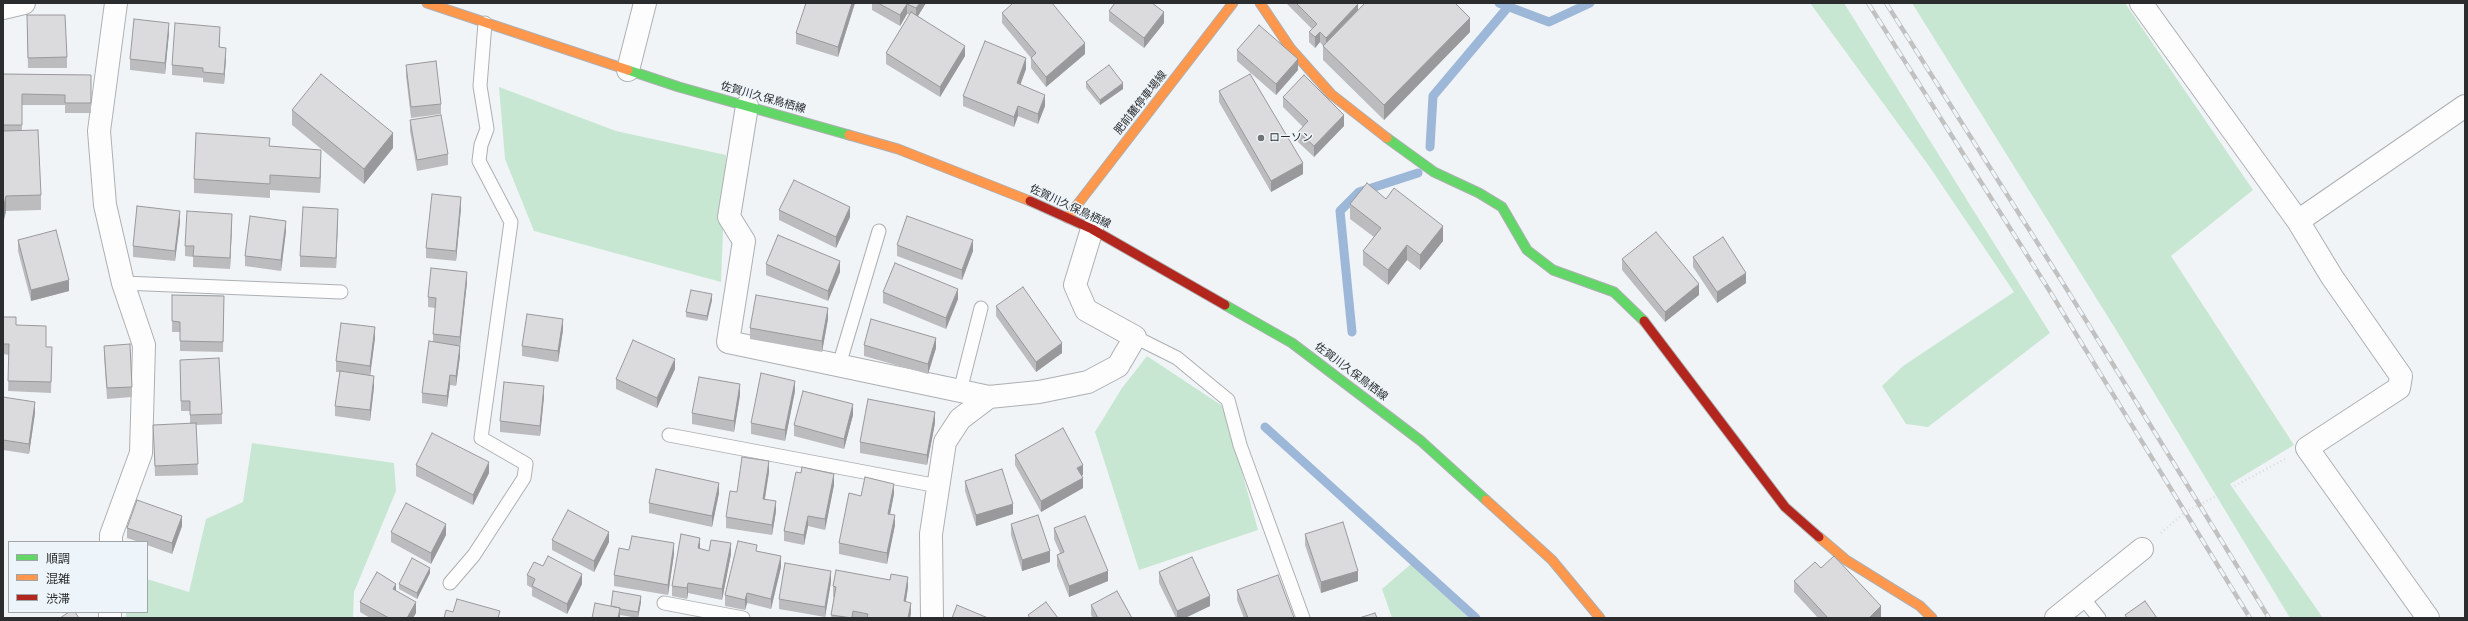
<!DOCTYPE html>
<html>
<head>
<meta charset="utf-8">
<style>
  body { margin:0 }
  #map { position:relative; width:2468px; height:621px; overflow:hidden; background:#f1f4f7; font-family:"Varela Round","Noto Sans JP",sans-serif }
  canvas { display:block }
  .frame { position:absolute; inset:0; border:4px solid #2a2c2e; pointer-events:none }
  .legend { position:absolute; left:8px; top:541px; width:140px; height:72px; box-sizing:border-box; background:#eef5fa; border:1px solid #a0a5a8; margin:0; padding:5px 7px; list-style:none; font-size:12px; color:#2a2c2e }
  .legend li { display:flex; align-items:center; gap:8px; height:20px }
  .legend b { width:20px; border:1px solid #a0a5a8 }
</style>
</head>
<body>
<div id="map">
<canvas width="2468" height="621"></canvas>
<div class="frame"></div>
<ul class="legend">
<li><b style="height:5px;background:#63d668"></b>順調</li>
<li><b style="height:5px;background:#ff974d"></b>混雑</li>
<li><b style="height:5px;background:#b3261e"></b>渋滞</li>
</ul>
</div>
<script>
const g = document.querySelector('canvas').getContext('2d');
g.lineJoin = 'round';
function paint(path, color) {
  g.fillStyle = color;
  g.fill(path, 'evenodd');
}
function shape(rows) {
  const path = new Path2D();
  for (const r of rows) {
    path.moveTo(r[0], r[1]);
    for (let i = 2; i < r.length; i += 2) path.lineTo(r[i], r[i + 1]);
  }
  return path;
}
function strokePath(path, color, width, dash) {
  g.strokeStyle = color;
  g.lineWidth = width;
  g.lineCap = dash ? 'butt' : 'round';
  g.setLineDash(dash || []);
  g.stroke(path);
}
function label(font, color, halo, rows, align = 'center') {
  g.font = font + ' "Varela Round","Noto Sans JP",sans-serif';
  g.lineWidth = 3;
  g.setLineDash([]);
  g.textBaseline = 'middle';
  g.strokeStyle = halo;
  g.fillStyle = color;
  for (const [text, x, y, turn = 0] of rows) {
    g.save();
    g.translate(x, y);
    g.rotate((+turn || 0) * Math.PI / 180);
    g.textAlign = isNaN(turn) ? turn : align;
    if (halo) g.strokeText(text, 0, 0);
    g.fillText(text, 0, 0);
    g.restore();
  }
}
const green = shape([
  [1810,3,1844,3,2050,333,1928,427,1906,424,1882,386,1903,366,2014,292,1929,166],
  [1912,3,2125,3,2253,190,2171,256,2294,445,2230,484,2323,618,2290,618,2118,333],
  [499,87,616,131,726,155,721,282,534,231,505,159],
  [1147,356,1224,407,1258,530,1139,570,1095,432,1122,388],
  [252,443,394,463,396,491,354,592,353,618,126,618,126,612,147,612,147,579,189,592,206,519,243,502],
  [1411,564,1469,618,1392,618,1382,589]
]);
const stream = shape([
  [1499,3,1549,22,1590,3],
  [1430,147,1433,96,1508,7],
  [1352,332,1340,211,1359,192,1418,173],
  [1265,427,1476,618]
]);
const path = shape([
  [2161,533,2184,513,2285,459]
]);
const lane = shape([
  [123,283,341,292],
  [1135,337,1177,358,1228,400,1240,445,1303,618],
  [839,365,879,231],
  [960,391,981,308],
  [669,435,938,486],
  [450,583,474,555,524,478,526,464,481,438,511,222,479,161,481,145,487,129,480,86,485,23],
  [2083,598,2099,618],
  [664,603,743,618]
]);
const street = shape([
  [2141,3,2298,221,2332,277,2401,376,2399,388,2307,448,2428,618],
  [3,8,24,3],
  [628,70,645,3],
  [747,106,729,217,744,241,728,342,989,397],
  [2298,221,2465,106],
  [111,542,111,535,141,453,144,345,123,283,105,205,99,131,116,3],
  [110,618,110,612],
  [932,618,931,534,945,442,960,419,989,397,1039,392,1088,382,1118,366,1135,337,1086,310,1075,285,1092,229],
  [2056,618,2142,549]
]);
const fast = shape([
  [628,70,679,87,849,135],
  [1387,138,1434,172,1479,193,1502,207,1527,250,1553,270,1614,292,1644,321],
  [1225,305,1292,343,1421,441,1486,500]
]);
const slow = shape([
  [427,3,628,70],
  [1260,3,1291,49,1331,94,1387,138],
  [849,135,898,149,1030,201],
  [1067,218,1233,3],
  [1486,500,1552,560,1600,618],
  [1819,537,1846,560,1920,606,1932,618]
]);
const jam = shape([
  [1030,201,1092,229,1225,305],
  [1644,321,1785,507,1819,537]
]);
const rail = shape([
  [1868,3,2049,290,2250,618],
  [1886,3,2066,288,2269,618]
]);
const wall = shape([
  [806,3,855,3,838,57,796,44,796,33],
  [872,3,926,3,918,16,965,56,940,97,886,64,886,53,910,15,907,14,900,26,872,10],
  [1287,3,1357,3,1358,10,1470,32,1384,120,1323,60,1323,46,1320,42,1315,48,1309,42,1309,32,1312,29,1287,4],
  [1109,11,1164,23,1144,48,1109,21],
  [1002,13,1085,54,1046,87,1031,68,1031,58,1002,23],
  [27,26,67,57,67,68,28,68],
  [169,33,165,74,130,70,130,59],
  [220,38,220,47,226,59,224,84,203,82,203,78,172,75,172,65],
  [1237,50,1298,70,1276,95,1237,61],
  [406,65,441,104,441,114,411,118,406,76],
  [1026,69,1020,85,1045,106,1038,124,1018,116,1014,127,963,106,963,96],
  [3,74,91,75,91,113,65,113,65,105,22,105,22,131,41,195,41,210,6,211,3,224],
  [1086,82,1123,89,1100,105,1086,88],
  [1219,91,1303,174,1271,192,1219,102],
  [1283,97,1344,126,1314,157,1298,142,1298,132,1303,127,1283,107],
  [292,110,393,148,364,184,292,125],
  [410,120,448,154,448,165,417,171,410,131],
  [270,146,321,164,320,193,270,190,270,198,194,193,194,179],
  [1386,199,1443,241,1420,270,1407,260,1388,285,1363,265,1363,251,1374,237,1350,219,1350,204],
  [461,208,456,261,426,258,426,248],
  [779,210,850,217,836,248,779,220],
  [338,219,336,268,300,267,300,256],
  [180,222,175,261,133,257,133,246],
  [232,224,230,269,193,267,193,257,185,256,185,246],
  [286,231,281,271,245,266,245,256],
  [18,240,69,291,31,301,18,251],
  [897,245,973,251,962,280,897,256],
  [1693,257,1746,283,1717,303,1693,267],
  [1622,259,1699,295,1665,322,1622,270],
  [766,264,840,272,828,301,766,275],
  [467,282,460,346,460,356,456,386,450,385,447,407,422,403,422,393,433,341,433,334,435,308,428,307,428,297],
  [883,292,958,299,946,329,883,303],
  [172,295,224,296,223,352,180,351,180,332,172,332],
  [712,300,707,321,686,317,686,312],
  [996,306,1062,353,1036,372,996,316],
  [3,317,16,325,46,347,52,358,51,393,8,391,9,355,3,354],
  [828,319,822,352,750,339,750,328],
  [563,330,558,362,522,356,522,346],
  [375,338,370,376,374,387,370,421,335,416,335,406,340,372,336,372,336,361],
  [864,345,936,348,928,374,864,356],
  [104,346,132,387,132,397,107,399,104,356],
  [180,360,222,414,222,424,196,425,198,475,155,476,153,425,190,424,190,411,181,411],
  [675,369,657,408,616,389,616,379],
  [795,391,785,441,751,434,751,423],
  [740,395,734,432,692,424,692,413],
  [3,397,35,413,29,454,3,450],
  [544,397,540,436,500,432,500,421],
  [853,415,844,449,794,436,794,425],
  [935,423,927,465,860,453,860,442],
  [1015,455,1083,475,1081,476,1083,488,1041,512,1015,465],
  [416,465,489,473,473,505,416,476],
  [769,472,765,499,776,511,772,535,726,528,726,517,737,492],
  [801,473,834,485,825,530,808,526,804,545,784,541,784,531],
  [965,481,1013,514,976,526,965,491],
  [719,493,712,527,649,513,649,503],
  [894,494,890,514,895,525,887,564,839,554,839,543,861,496],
  [1011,524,1050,562,1022,571,1011,535],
  [182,526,172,554,147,545,147,542,139,542,127,538,127,528],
  [1054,528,1108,581,1069,597,1057,566,1057,555,1060,553,1054,539],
  [391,532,446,535,431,564,391,542],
  [1305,534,1358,581,1321,593,1305,545],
  [552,540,609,542,594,572,552,550],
  [700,549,731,554,722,600,688,593,687,599,672,596,672,586],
  [629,550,674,554,668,595,614,586,614,575],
  [757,551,781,567,771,609,747,603,745,610,725,606,725,595],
  [543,566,582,584,567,614,532,596,532,588,527,585,527,575],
  [1159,572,1210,606,1185,618,1176,618,1159,583],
  [430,573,417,599,399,589,399,584],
  [1794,581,1881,617,1880,618,1818,618,1794,592],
  [831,582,825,617,779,609,779,599],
  [833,586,908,587,906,601,911,613,910,618,831,618,834,597,833,597],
  [1237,590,1294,618,1244,618,1237,600],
  [396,591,416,613,413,618,370,618,360,612,360,602],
  [641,602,638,618,620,615,620,618,611,606],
  [1091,605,1132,618,1093,618,1091,615]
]);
const shadedWall = shape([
  [852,3,855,3,838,57,838,47],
  [920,3,926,3,916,19,916,8],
  [907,4,907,14,900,26,900,15],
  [1358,4,1358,14,1326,48,1326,38],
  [1164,12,1164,23,1144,48,1144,38],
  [1470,18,1470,32,1384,120,1384,105],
  [169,23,169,33,165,74,165,63],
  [1320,32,1320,42,1315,48,1315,37],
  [1085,43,1085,54,1046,87,1046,77],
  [965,46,965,56,940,97,940,87],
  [226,48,226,59,224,84,224,74],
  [1026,58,1026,69,1017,94,1017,83],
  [1298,59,1298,70,1276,95,1276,84],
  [1123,83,1123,89,1100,105,1100,100],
  [1045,95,1045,106,1038,124,1038,114],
  [1018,106,1018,116,1014,127,1014,117],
  [1344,115,1344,126,1314,157,1314,146],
  [393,133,393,148,364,184,364,169],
  [321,150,321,164,320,193,320,178],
  [1303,163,1303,174,1271,192,1271,181],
  [6,196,6,211,3,224,3,209],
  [461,197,461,208,456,261,456,251],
  [850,207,850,217,836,248,836,237],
  [338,209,338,219,336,268,336,258],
  [180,211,180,222,175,261,175,251],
  [232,214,232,224,230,269,230,258],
  [286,221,286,231,281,271,281,260],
  [1443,226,1443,241,1420,270,1420,255],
  [973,240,973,251,962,280,962,270],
  [1407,245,1407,260,1388,285,1388,270],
  [840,261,840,272,828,301,828,291],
  [467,272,467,282,460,347,460,337],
  [1746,273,1746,283,1717,303,1717,292],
  [69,280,69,291,31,301,31,290],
  [1699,284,1699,295,1665,322,1665,312],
  [958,289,958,299,946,329,946,318],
  [712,294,712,300,707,321,707,316],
  [828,308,828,319,822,352,822,341],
  [563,319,563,330,558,362,558,351],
  [375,327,375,338,370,376,370,366],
  [936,338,936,348,928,374,928,364],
  [1062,343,1062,353,1036,372,1036,362],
  [460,346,460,356,456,386,456,376],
  [675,359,675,369,657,408,657,398],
  [450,375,450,385,447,407,447,396],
  [374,376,374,387,370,421,370,410],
  [795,381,795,391,785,441,785,430],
  [740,384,740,395,734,432,734,421],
  [544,386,544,397,540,436,540,426],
  [35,402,35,413,29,454,29,444],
  [853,404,853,415,844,449,844,439],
  [935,412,935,423,927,465,927,455],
  [769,461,769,472,763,509,763,499],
  [489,462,489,473,473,505,473,495],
  [1083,465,1083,475,1077,478,1077,468],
  [834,474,834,485,825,530,825,519],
  [1083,478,1083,488,1041,512,1041,501],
  [719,483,719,493,712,527,712,516],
  [894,484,894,494,888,524,888,514],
  [776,501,776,511,772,535,772,525],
  [1013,504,1013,514,976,526,976,515],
  [895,515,895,525,887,564,887,553],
  [182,516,182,526,172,554,172,543],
  [808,516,808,526,804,545,804,535],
  [446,524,446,535,431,564,431,553],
  [609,532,609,542,594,572,594,561],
  [700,538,700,548,698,559,698,548],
  [674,543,674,554,668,595,668,585],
  [731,543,731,554,722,600,722,589],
  [1050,551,1050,562,1022,571,1022,560],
  [781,556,781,567,771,609,771,599],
  [430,568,430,573,417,599,417,593],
  [831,571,831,582,825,617,825,607],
  [1108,571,1108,581,1069,597,1069,586],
  [1358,571,1358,581,1321,593,1321,582],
  [582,574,582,584,567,614,567,604],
  [908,577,908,587,904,612,904,601],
  [688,583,688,593,687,599,687,588],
  [396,584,396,594,393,589],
  [747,593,747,603,745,610,745,600],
  [641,596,641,602,638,618,638,612],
  [1210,596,1210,606,1185,618,1177,618,1177,611],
  [416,602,416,613,413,618,407,618],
  [911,603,911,613,910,618,908,618],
  [1881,606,1881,617,1880,618,1869,618],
  [620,608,620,618,618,618]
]);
const building = shape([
  [806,3,852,3,838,47,796,33,806,3],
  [878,3,920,3,916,8,907,4,900,15,878,3],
  [1013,3,1052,3,1085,43,1046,77,1031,58,1036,53,1002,13,1013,3],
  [1115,3,1152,3,1164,12,1144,38,1109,11,1115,3],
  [1296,3,1357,3,1358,4,1326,38,1320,32,1315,37,1309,32,1317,24,1296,3],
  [1365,3,1455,3,1470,18,1384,105,1323,46,1365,3],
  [911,12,965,46,940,87,886,53,911,12],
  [27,15,65,15,67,57,28,58,27,15],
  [134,19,169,23,165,63,130,59,134,19],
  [175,23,220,27,219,47,226,48,224,74,203,72,203,68,172,65,175,23],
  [1259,25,1298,59,1276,84,1237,50,1259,25],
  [985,41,1026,58,1017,83,1045,95,1038,114,1018,106,1014,117,963,96,985,41],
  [436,61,441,104,411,107,406,65,436,61],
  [1109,65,1123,83,1100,100,1086,82,1109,65],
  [3,74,91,75,91,103,65,103,65,95,22,94,22,125,3,125,3,74],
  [321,74,393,133,364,169,292,110,321,74],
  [1250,74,1303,163,1271,181,1219,91,1250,74],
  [1304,75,1344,115,1314,146,1298,132,1308,121,1283,97,1304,75],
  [441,115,448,154,417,160,410,120,441,115],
  [38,130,41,195,6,196,3,209,3,131,38,130],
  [196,133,270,138,269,146,321,150,320,178,270,175,270,184,194,179,196,133],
  [794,180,850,207,836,237,779,210,794,180],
  [1367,183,1386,199,1394,188,1443,226,1420,255,1407,245,1388,270,1363,251,1381,228,1350,204,1367,183],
  [432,194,461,197,456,251,426,248,432,194],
  [137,206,180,211,175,251,133,246,137,206],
  [303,207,338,209,336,258,300,256,303,207],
  [187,211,232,214,230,258,193,256,194,246,185,246,187,211],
  [250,216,286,221,281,260,245,256,250,216],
  [907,216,973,240,962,270,897,245,907,216],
  [56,230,69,280,31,290,18,240,56,230],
  [1656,232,1699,284,1665,312,1622,259,1656,232],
  [778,235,840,261,828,291,766,264,778,235],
  [1723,237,1746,273,1717,292,1693,257,1723,237],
  [895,263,958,289,946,318,883,292,895,263],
  [431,268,467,272,460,337,433,334,436,298,428,297,431,268],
  [1023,287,1062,343,1036,362,996,306,1023,287],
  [691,290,712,294,707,316,686,312,691,290],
  [172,295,224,296,223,342,180,341,180,322,172,321,172,295],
  [756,295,828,308,822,341,750,328,756,295],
  [527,314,563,319,558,351,522,346,527,314],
  [3,317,16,317,16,325,46,326,46,347,52,347,51,382,8,381,9,344,3,344,3,317],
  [871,319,936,338,928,364,864,345,871,319],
  [341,323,375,327,370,366,336,361,341,323],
  [633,340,675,359,657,398,616,379,633,340],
  [429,341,460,346,456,376,450,375,447,396,422,393,429,341],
  [130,344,132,387,107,388,104,346,130,344],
  [219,358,222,414,190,415,190,401,181,401,180,360,219,358],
  [340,371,374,376,370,410,335,406,340,371],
  [761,373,795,381,785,430,751,423,761,373],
  [699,377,740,384,734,421,692,413,699,377],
  [504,382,544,386,540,426,500,421,504,382],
  [803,391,853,404,844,439,794,425,803,391],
  [3,397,35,402,29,444,3,440,3,397],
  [868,399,935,412,927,455,860,442,868,399],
  [196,423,198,464,155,466,153,425,196,423],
  [1063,428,1083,465,1077,468,1083,478,1041,501,1015,455,1063,428],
  [432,433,489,462,473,495,416,465,432,433],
  [742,457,769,461,763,499,776,501,772,525,726,517,730,491,737,492,742,457],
  [802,467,834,474,825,519,808,516,804,535,784,531,796,472,801,473,802,467],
  [656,469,719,483,712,516,649,503,656,469],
  [1002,469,1013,504,976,515,965,481,1002,469],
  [865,477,894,484,888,514,895,515,887,553,839,543,849,493,861,496,865,477],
  [137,500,182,516,172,543,127,528,137,500],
  [406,503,446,524,431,553,391,532,406,503],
  [568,510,609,532,594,561,552,540,568,510],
  [1038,515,1050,551,1022,560,1011,524,1038,515],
  [1085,516,1108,571,1069,586,1057,555,1064,552,1054,528,1085,516],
  [1343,522,1358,571,1321,582,1305,534,1343,522],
  [681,534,700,538,698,548,709,551,711,540,731,543,722,589,688,583,687,588,672,586,681,534],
  [632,536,674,543,668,585,614,575,619,548,629,550,632,536],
  [738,541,757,545,756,551,781,556,771,599,747,593,745,600,725,595,738,541],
  [548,556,582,574,567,604,532,586,535,579,527,575,534,562,543,566,548,556],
  [1834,556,1881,606,1869,618,1828,618,1794,581,1815,562,1821,568,1834,556],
  [1192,557,1210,596,1177,611,1159,572,1192,557],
  [412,558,430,568,417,593,399,584,412,558],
  [785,563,831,571,825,607,779,599,785,563],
  [836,570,890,580,891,574,908,577,904,601,911,603,908,618,867,618,868,614,853,611,852,618,831,615,836,587,833,586,836,570],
  [377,572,396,584,393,589,416,602,407,618,389,618,360,602,377,572],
  [1278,575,1294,618,1248,618,1237,590,1278,575],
  [613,591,641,596,638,612,620,609,620,608,611,606,613,591],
  [1117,591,1132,618,1098,618,1091,605,1117,591],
  [457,599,500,611,498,618,444,618,446,610,453,612,457,599],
  [2145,601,2157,618,2127,618,2125,615,2145,601],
  [1046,602,1058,618,1030,618,1028,615,1046,602],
  [595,603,620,608,618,618,592,618,595,603],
  [957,605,988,618,952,618,957,605],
  [69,612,75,612,79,618,60,618,69,612],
  [1375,613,1377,618,1359,618,1375,613]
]);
const markers = [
  [1261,138,4,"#707274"]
];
const streetNames = [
  ["佐賀川久保鳥栖線",763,98,16],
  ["肥前麓停車場線",1141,103,-52],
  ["佐賀川久保鳥栖線",1070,207,25],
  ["佐賀川久保鳥栖線",1351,372,37]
];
const poiNames = [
  ["ローソン",1269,138]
];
paint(green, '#c8e7d2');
strokePath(stream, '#9db7d9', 9);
strokePath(lane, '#adb0b2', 15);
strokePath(street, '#adb0b2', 24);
strokePath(fast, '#adb0b2', 11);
strokePath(slow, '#adb0b2', 11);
strokePath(jam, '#adb0b2', 11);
strokePath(path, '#dadbdd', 2.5, [1, 3]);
strokePath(lane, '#fdfdfe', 13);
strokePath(street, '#fdfdfe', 22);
strokePath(fast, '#63d668', 9);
strokePath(slow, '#ff974d', 9);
strokePath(jam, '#b3261e', 9);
strokePath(rail, '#c1c1c1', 4.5);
strokePath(rail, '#eef5fa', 3, [9]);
paint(wall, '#bcbcbf');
paint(shadedWall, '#99999b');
paint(building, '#dbdbde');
strokePath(building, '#99999b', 1);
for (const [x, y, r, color] of markers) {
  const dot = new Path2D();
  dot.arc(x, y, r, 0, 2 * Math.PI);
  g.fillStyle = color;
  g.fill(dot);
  strokePath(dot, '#eef5fa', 1.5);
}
label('11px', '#2a2c2e', '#eef5fa', streetNames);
label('11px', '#2a2c2e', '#eef5fa', poiNames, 'left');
</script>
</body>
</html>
